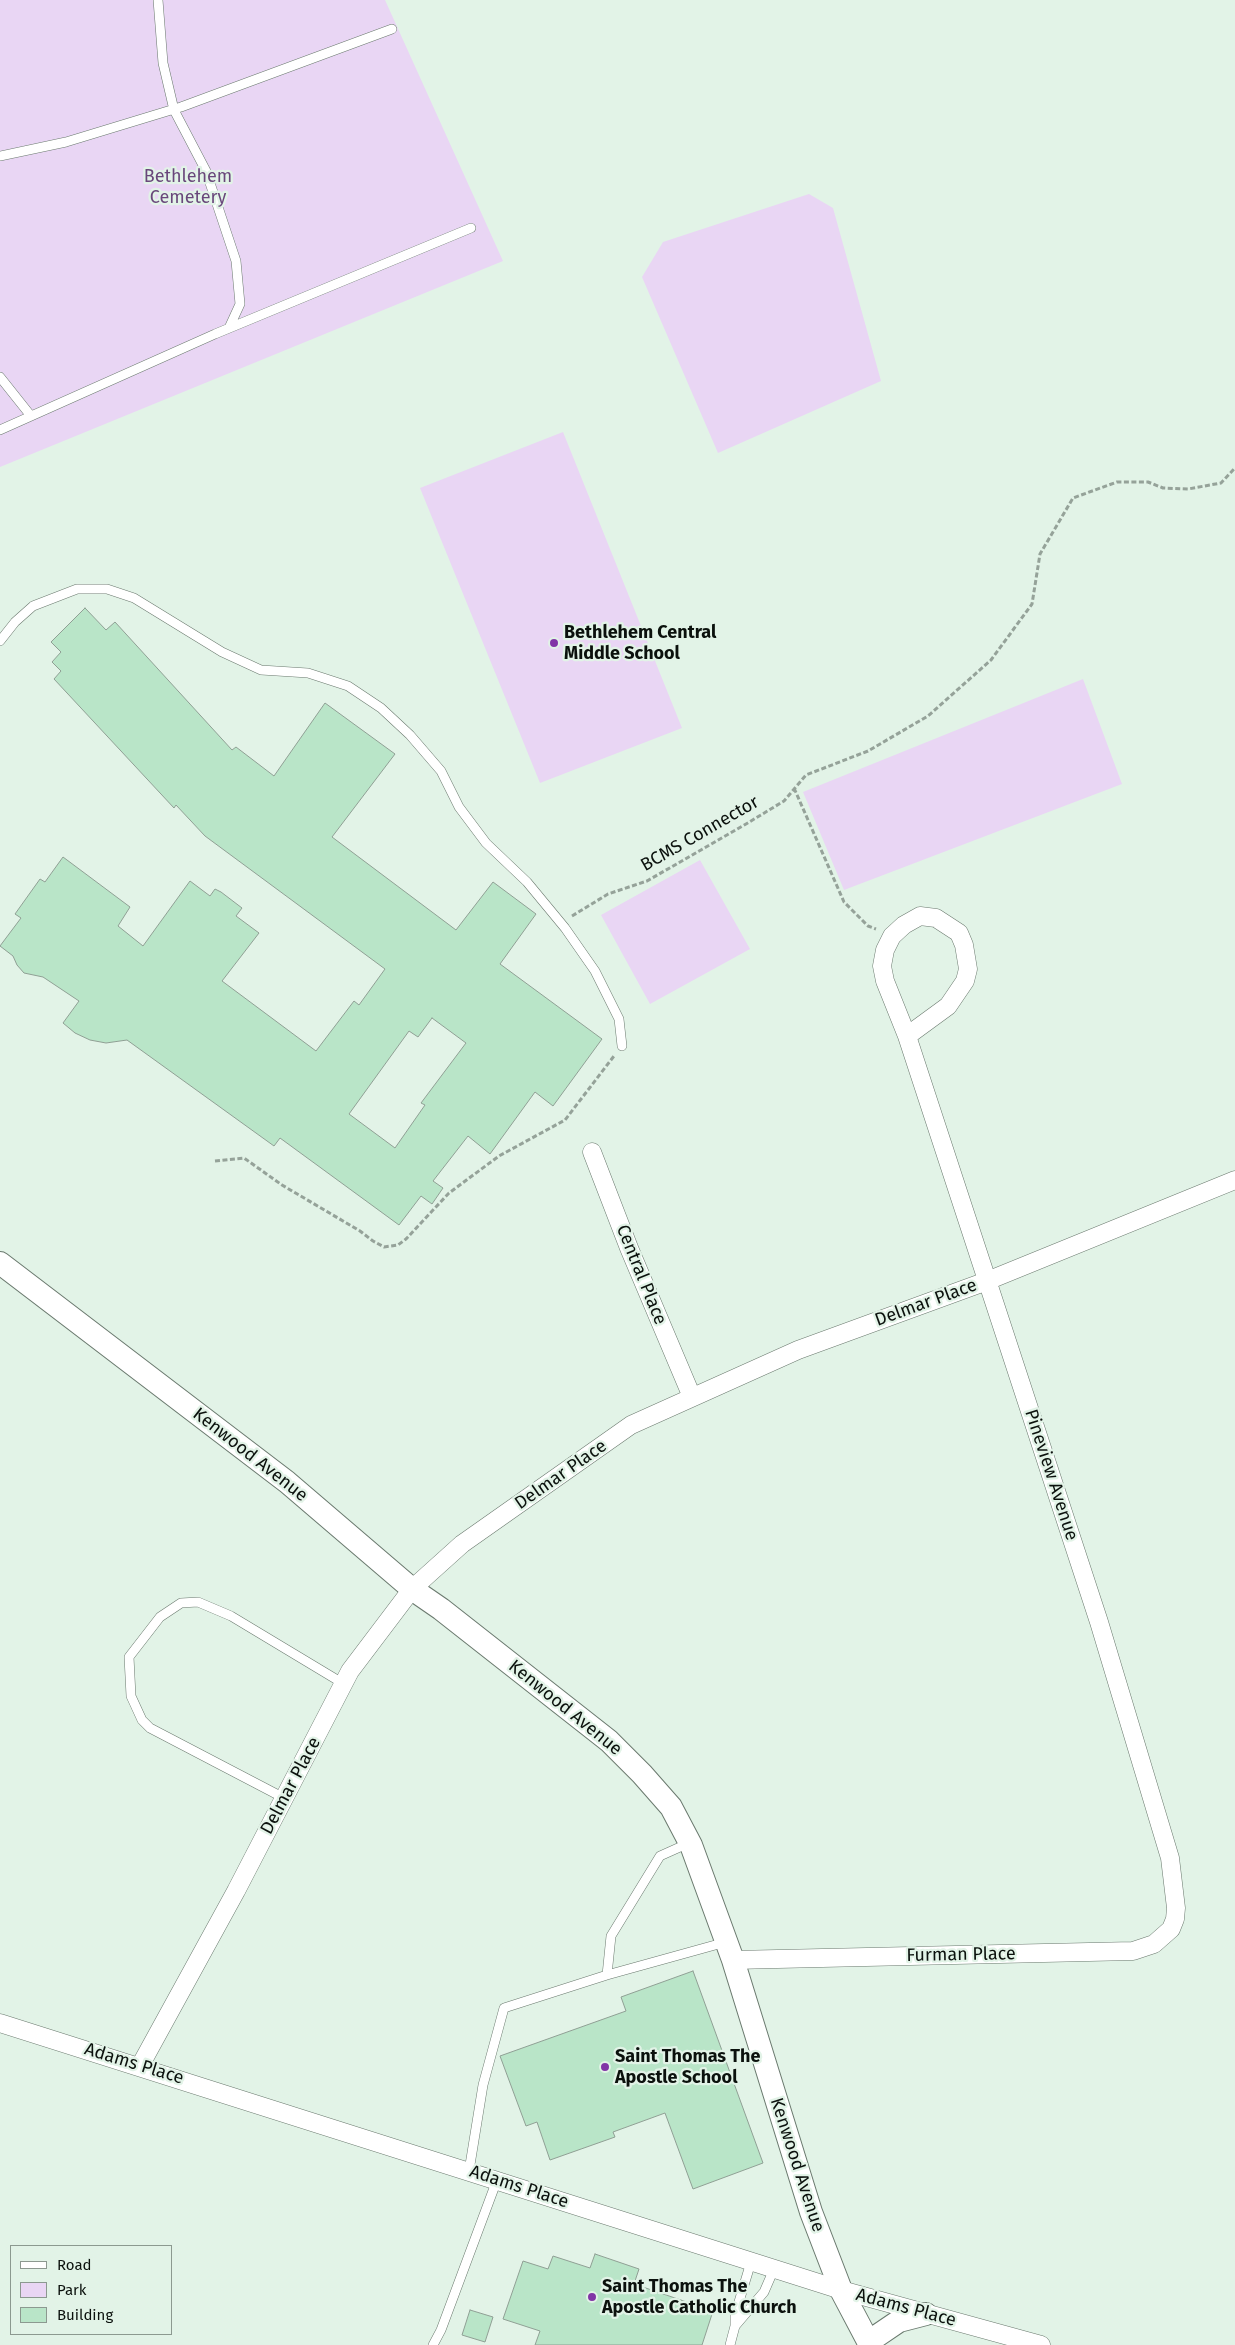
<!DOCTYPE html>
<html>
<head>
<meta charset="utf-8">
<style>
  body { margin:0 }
  #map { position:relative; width:1235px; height:2345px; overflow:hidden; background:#e2f3e7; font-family:"Fira Sans",sans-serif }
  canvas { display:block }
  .legend { position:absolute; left:10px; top:2245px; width:162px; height:90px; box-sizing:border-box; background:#e2f3e7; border:1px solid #8c9990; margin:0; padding:6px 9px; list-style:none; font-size:15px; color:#0b110d }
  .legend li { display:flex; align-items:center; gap:10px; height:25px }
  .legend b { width:25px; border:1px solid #8c9990 }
</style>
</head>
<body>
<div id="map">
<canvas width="1235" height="2345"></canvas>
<ul class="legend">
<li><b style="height:6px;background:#fff"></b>Road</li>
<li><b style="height:14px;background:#e9d6f4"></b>Park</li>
<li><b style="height:14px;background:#b9e5c8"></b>Building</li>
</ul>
</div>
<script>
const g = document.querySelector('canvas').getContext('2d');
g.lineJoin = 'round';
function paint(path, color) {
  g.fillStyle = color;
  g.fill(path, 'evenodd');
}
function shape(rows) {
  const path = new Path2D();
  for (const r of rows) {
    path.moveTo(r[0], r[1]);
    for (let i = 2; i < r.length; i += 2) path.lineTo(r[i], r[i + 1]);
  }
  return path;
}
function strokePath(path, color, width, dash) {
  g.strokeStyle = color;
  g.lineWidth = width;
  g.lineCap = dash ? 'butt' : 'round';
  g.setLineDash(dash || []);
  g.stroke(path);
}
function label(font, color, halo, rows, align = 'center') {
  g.font = font + ' "Fira Sans",sans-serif';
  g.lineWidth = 4.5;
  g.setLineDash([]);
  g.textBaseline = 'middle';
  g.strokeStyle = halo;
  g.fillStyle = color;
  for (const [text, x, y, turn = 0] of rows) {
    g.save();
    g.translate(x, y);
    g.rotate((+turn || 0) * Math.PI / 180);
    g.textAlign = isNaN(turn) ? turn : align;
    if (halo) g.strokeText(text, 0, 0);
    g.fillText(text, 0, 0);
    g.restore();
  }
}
const green = shape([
  [0,0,385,0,503,261,0,467],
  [809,194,833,208,881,381,718,453,642,277,663,242],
  [563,432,682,728,540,783,420,488],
  [1083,679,1122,784,844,890,803,792],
  [700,860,750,949,650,1004,601,915]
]);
const building = shape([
  [85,608,106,630,115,622,232,750,236,747,274,776,325,703,395,754,332,837,456,930,493,882,536,914,500,964,602,1039,553,1106,535,1092,490,1154,468,1136,433,1181,443,1188,432,1204,421,1196,399,1225,280,1138,274,1146,127,1040,106,1043,90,1040,75,1033,63,1023,79,1001,43,977,24,973,17,965,13,956,0,946,21,918,15,914,40,879,45,882,63,857,130,907,118,926,143,946,190,881,210,896,215,889,221,892,242,908,236,916,259,933,222,981,316,1051,354,1001,359,1005,385,969,205,836,176,805,174,808,54,679,61,671,52,662,61,652,51,642,85,608],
  [432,1018,466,1043,421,1103,425,1105,395,1148,349,1114,409,1031,418,1037,432,1018],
  [693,1971,763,2163,693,2189,665,2113,613,2132,615,2137,550,2160,537,2122,526,2126,500,2056,626,2011,621,1997,693,1971],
  [595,2254,639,2269,634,2284,713,2311,702,2345,535,2345,540,2331,503,2319,523,2261,548,2269,553,2256,590,2268,595,2254],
  [470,2310,493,2317,485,2342,462,2335,470,2310]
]);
const path = shape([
  [794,788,844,902,868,926,876,929],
  [572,916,608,894,647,881,746,824,784,801,806,775,868,751,928,716,991,660,1032,604,1040,554,1073,498,1117,482,1148,482,1163,488,1188,489,1221,483,1235,468],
  [215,1161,244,1158,282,1185,360,1231,373,1241,384,1247,398,1245,406,1239,449,1193,499,1156,565,1120,614,1056]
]);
const service = shape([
  [158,0,163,63,174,110,206,171,236,261,240,304,229,328],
  [0,156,66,142,181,107,392,29],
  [0,377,31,416],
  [0,430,215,334,471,228],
  [0,641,15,622,33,606,77,589,107,589,134,598,222,652,261,670,308,673,348,686,381,708,410,735,441,771,459,807,486,843,527,882,565,928,595,971,619,1019,622,1046],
  [284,1798,150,1728,142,1720,131,1696,129,1657,160,1617,181,1603,198,1602,231,1616,344,1684],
  [607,1975,611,1936,660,1856,689,1843],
  [469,2171,483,2085,504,2008,607,1975,726,1942],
  [735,2326,764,2292,774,2269],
  [433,2345,441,2330,497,2180],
  [730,2345,735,2326,735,2315,751,2262]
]);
const minor = shape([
  [920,916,936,918,959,933,964,945,968,969,965,981,948,1006,907,1036,885,981,882,966,885,950,892,936,904,925,920,916],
  [592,1152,629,1248,692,1397],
  [733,1960,1133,1951,1154,1944,1171,1929,1175,1919,1176,1908,1170,1858,1099,1622,907,1036],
  [0,2023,841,2290,1041,2345],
  [140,2066,236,1891,350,1671,412,1589,462,1544,631,1425,798,1350,987,1281,1235,1180]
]);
const tertiary = shape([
  [0,1263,287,1482,412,1589,441,1609,609,1741,642,1774,671,1807,691,1845,733,1960,811,2212,841,2290,870,2345],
  [868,2342,899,2321,926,2314]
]);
const markers = [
  [554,643,5,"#8135a6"],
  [605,2067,5,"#8135a6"],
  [592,2297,5,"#8135a6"]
];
const parkNames = [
  ["Bethlehem",188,177],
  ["Cemetery",188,198]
];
const poiNames = [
  ["Bethlehem Central",564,633],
  ["Middle School",564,654],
  ["Saint Thomas The",615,2057],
  ["Apostle School",615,2078],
  ["Saint Thomas The",602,2287],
  ["Apostle Catholic Church",602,2308]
];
const streetNames = [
  ["BCMS Connector",700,834,-30],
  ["Central Place",641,1275,68],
  ["Delmar Place",926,1303,-20],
  ["Kenwood Avenue",250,1455,38],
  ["Delmar Place",561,1475,-35],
  ["Pineview Avenue",1051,1475,72],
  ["Kenwood Avenue",565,1708,39],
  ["Delmar Place",291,1786,-62],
  ["Furman Place",961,1955,-1],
  ["Adams Place",134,2064,17],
  ["Kenwood Avenue",797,2165,72],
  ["Adams Place",519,2187,18],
  ["Adams Place",906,2308,15]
];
paint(green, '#e9d6f4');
paint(building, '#b9e5c8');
strokePath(building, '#8f9f94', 1);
strokePath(service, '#6a796e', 10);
strokePath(minor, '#6a796e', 19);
strokePath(tertiary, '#6a796e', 24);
strokePath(path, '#95a299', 3, [5, 2.5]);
strokePath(service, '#fff', 9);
strokePath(minor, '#fff', 18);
strokePath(tertiary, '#fff', 22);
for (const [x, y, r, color] of markers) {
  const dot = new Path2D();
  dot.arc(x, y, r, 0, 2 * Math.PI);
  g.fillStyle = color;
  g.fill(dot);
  strokePath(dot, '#e2f3e7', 2);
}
label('18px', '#69477b', '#e2f3e7', parkNames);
label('bold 18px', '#0b110d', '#e2f3e7', poiNames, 'left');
label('18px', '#0b110d', '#e2f3e7', streetNames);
</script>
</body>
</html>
